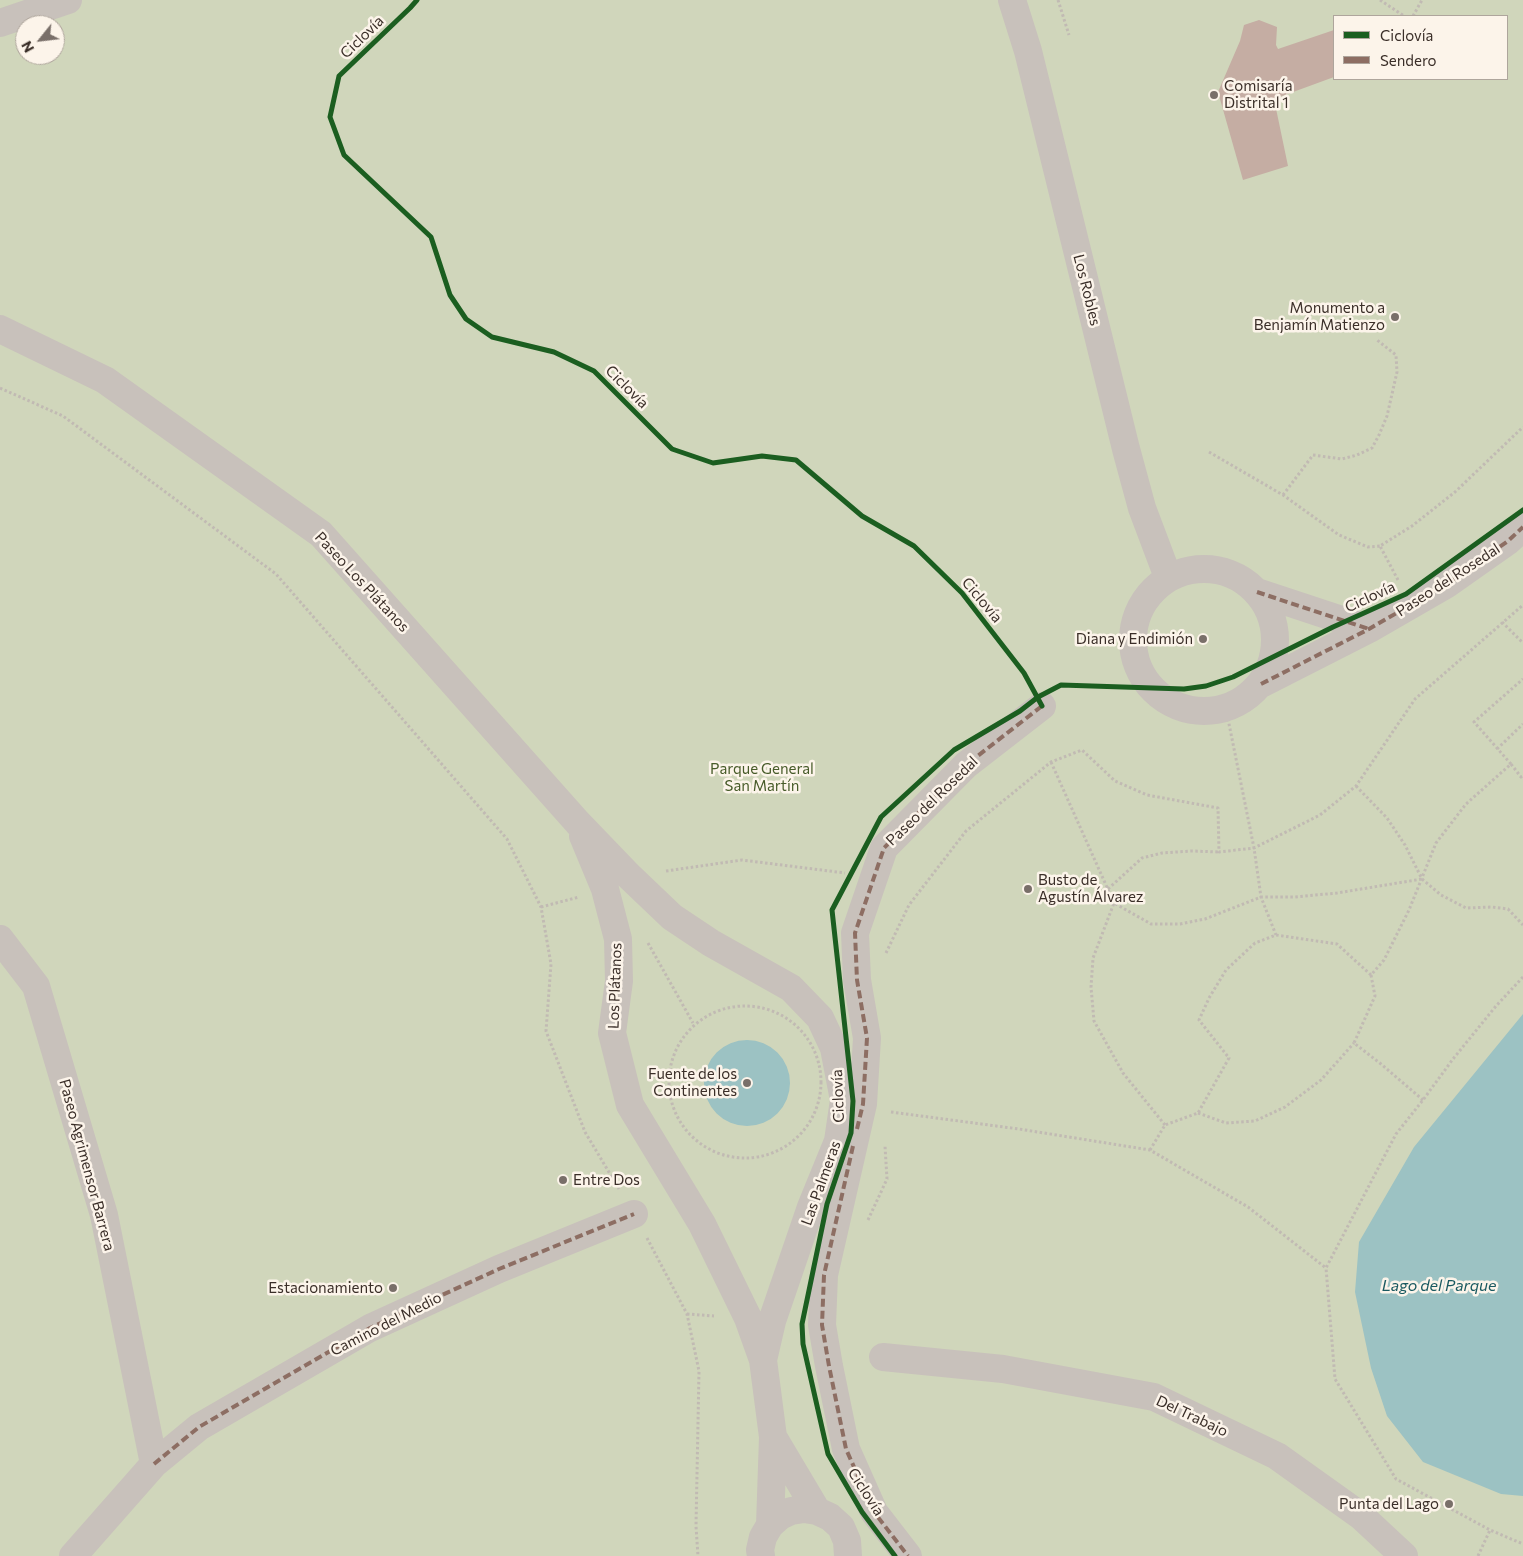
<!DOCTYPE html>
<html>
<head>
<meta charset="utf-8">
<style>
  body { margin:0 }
  #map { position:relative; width:1523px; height:1556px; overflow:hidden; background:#efe9e3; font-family:Commissioner,sans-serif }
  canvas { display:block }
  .legend { position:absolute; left:1333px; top:15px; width:175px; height:65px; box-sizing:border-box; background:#fcf4ea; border:1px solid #aea59c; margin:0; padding:6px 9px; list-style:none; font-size:15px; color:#3a2e28 }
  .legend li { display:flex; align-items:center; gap:10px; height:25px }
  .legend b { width:25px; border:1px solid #aea59c }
  .north { position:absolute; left:15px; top:15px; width:50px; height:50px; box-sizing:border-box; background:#fcf4ea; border:1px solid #aea59c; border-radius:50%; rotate:241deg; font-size:14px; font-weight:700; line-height:20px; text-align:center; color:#3a2e28 }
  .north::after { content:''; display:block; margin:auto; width:18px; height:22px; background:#796f69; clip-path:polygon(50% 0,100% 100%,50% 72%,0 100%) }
</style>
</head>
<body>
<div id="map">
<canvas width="1523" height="1556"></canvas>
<ul class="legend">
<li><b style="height:6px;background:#1b5e20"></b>Ciclovía</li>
<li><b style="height:6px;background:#8d6e63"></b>Sendero</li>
</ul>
<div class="north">N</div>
</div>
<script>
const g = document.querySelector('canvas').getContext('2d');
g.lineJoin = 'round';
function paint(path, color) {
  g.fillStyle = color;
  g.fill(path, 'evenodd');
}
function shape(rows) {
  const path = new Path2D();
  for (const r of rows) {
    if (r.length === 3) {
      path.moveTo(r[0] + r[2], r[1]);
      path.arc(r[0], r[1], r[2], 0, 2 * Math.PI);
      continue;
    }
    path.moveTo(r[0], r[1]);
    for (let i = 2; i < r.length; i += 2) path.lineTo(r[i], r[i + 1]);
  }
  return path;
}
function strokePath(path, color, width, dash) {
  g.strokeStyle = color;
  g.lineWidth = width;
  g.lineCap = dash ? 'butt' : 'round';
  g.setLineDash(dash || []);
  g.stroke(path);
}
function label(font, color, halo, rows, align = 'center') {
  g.font = font + ' Commissioner,sans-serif';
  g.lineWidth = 5;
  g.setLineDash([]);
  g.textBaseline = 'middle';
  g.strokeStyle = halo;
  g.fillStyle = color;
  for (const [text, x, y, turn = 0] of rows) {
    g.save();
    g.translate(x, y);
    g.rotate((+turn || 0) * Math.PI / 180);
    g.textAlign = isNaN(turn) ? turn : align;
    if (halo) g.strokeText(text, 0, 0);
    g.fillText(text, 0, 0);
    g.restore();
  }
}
const green = shape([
  [0,0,1523,0,1523,1556,0,1556],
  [1334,16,1507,16,1507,79,1334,79],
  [25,25,55,25,55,55,25,55]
]);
const water = shape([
  [1523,1014,1523,1496,1501,1494,1423,1462,1387,1416,1371,1368,1355,1292,1359,1242,1414,1147],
  [747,1083,43]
]);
const building = shape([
  [1259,20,1277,27,1276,45,1278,49,1334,30,1334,77,1274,99,1288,166,1243,180,1218,92,1240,41,1244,25]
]);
const path = shape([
  [1058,0,1069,35],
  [1380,0,1404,16],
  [1413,16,1422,0],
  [0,388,63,416,276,574,507,839,541,907,551,964,546,1031,585,1132,619,1189],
  [1209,452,1283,495,1339,535,1368,547,1380,546],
  [1283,495,1313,455,1342,459,1357,455,1372,448,1379,435,1387,416,1397,372,1396,355,1377,340],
  [1398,580,1380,546,1412,526,1455,492,1523,427],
  [1502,622,1523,643],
  [1226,709,1254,848,1261,897,1276,935],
  [1497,749,1523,724],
  [1051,762,1114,903],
  [1511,764,1474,722,1523,679],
  [1356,786,1387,818,1405,845,1422,879,1441,895,1466,908,1492,907,1508,909,1523,925],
  [666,871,742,860,845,873],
  [1108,889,1142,858,1162,853,1192,851,1219,852],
  [541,907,579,897],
  [648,943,693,1023],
  [886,953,909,905,966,831,1051,762,1082,750,1115,781,1147,795,1218,808,1219,852,1254,848,1320,815,1356,786,1415,699,1523,605],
  [1371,975,1375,996,1354,1043,1381,1064,1423,1100],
  [1523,977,1496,1006,1453,1059,1423,1100,1396,1134,1326,1268,1335,1379,1396,1479,1490,1530,1523,1544],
  [745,1082,76],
  [656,1095,669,1092],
  [891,1112,1019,1129,1150,1150,1248,1207,1326,1268],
  [1198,1113,1226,1123,1255,1121,1285,1107,1321,1080,1354,1043],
  [1165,1125,1123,1073,1094,1021,1091,987,1093,958,1114,903,1151,924,1180,924,1205,919,1261,897,1295,897,1337,893,1422,879],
  [1150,1150,1165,1125,1198,1113,1229,1058,1199,1020,1209,998,1226,970,1255,943,1276,935,1337,944,1371,975,1384,960,1409,910,1436,843,1466,804,1511,764,1521,777,1523,775],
  [868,1220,887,1179,885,1146],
  [647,1238,687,1314,699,1371,696,1526,698,1556],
  [687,1314,714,1316],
  [1478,1556,1490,1530]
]);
const street = shape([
  [1012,0,1028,51,1126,449,1142,508,1168,577],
  [0,23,68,0],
  [0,329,105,380,321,534,578,823,629,876,672,917,711,943,791,988,820,1018,834,1048,844,1100,838,1141,811,1207,772,1321,763,1360],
  [1204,640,71],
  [1257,592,1369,629],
  [1261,684,1369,629,1447,584,1508,541,1523,527],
  [583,836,605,889,618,939,619,981,612,1033,630,1105,702,1224,748,1318,763,1360,773,1437,770,1525],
  [0,939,36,986,104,1215,154,1464],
  [883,1357,1003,1369,1154,1397,1277,1456,1361,1516,1404,1556],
  [773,1437,817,1511],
  [73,1556,154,1464,199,1427,370,1328,499,1269,634,1214],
  [761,1556,760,1550,763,1537,770,1525,780,1516,791,1511,804,1509,817,1511,830,1517,841,1527,847,1541,848,1556],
  [908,1556,874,1512,846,1449,829,1366,822,1325,824,1275,863,1104,867,1038,857,980,855,933,884,848,966,765,1042,706]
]);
const quiet = shape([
  [1257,592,1369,629],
  [1261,684,1369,629,1447,584,1508,541,1523,527],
  [857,1129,863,1104,867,1038,857,980,855,933,884,848,966,765,1042,706],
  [853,1146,824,1275,822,1325,829,1366,846,1449,874,1512,908,1556],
  [154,1464,199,1427,370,1328,499,1269,634,1214]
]);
const cycleway = shape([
  [417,0,410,8,339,76,330,117,344,155,431,237,450,295,466,319,492,337,554,352,594,371,672,449,713,463,762,456,796,460,862,516,914,546,962,593,1024,673,1042,706],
  [895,1556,862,1512,828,1454,803,1344,802,1324,827,1204,851,1133,853,1101,832,910,881,817,954,750,1020,711,1038,697,1061,685,1184,689,1206,686,1233,677,1333,627,1406,594,1523,510]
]);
const markers = [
  [1214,95,5,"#796f69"],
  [1395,317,5,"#796f69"],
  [1203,639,5,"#796f69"],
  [1028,889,5,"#796f69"],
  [747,1083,5,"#796f69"],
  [563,1180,5,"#796f69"],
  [393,1288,5,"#796f69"],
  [1449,1504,5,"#796f69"]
];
const streetNames = [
  ["Ciclovía",362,37,-44],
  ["Los Robles",1087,290,76],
  ["Ciclovía",627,387,45],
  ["Paseo del Rosedal",1448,580,-33],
  ["Paseo Los Plátanos",362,582,47],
  ["Ciclovía",1370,597,-25],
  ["Ciclovía",982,600,50],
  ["Paseo del Rosedal",932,801,-44],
  ["Los Plátanos",615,986,-88],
  ["Ciclovía",838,1096,-92],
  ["Paseo Agrimensor Barrera",87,1165,75],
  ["Las Palmeras",821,1183,-70],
  ["Camino del Medio",386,1324,-27],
  ["Del Trabajo",1192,1416,25],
  ["Ciclovía",866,1492,57]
];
const poiNames = [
  ["Comisaría",1224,86,"left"],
  ["Distrital 1",1224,103,"left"],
  ["Monumento a",1385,308],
  ["Benjamín Matienzo",1385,325],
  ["Diana y Endimión",1193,639],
  ["Busto de",1038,880,"left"],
  ["Agustín Álvarez",1038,897,"left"],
  ["Fuente de los",737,1074],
  ["Continentes",737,1091],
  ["Entre Dos",573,1180,"left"],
  ["Estacionamiento",383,1288],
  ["Punta del Lago",1439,1504]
];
const parkNames = [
  ["Parque General",762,769],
  ["San Martín",762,786]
];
const waterNames = [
  ["Lago del Parque",1439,1286]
];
paint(green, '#d0d6bb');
paint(water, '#9cc2c3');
paint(building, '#c5ada3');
strokePath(path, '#c1bab3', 3, [2.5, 2.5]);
strokePath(street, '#c8c1bb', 28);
strokePath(quiet, '#8d6e63', 4, [8, 4]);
strokePath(cycleway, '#1b5e20', 5);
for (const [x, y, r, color] of markers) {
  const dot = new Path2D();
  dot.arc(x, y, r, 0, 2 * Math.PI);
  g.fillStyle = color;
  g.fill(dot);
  strokePath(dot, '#fcf4ea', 2);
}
label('15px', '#3a2e28', '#fcf4ea', streetNames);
label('15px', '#3a2e28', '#fcf4ea', poiNames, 'right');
label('15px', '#475b29', '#fcf4ea', parkNames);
label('italic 16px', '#195960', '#fcf4ea', waterNames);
</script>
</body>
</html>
